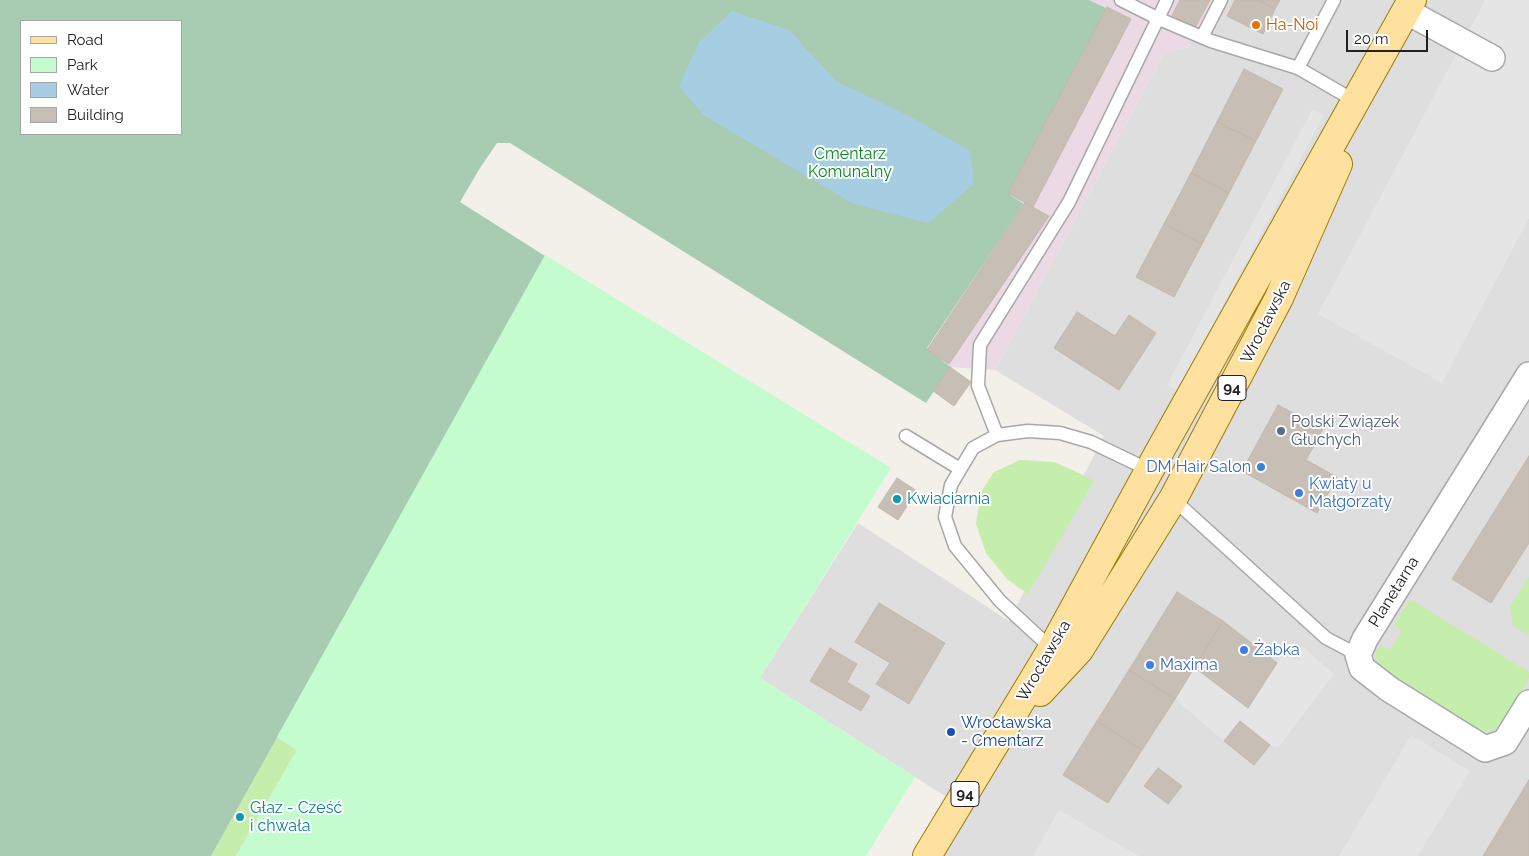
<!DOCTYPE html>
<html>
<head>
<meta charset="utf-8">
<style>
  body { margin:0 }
  #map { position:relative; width:1529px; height:856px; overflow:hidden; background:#f2f0e8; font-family:Raleway,sans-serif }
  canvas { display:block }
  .legend { position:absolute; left:20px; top:20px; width:162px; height:115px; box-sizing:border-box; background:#fff; border:1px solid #a6a6a6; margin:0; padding:6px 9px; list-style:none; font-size:15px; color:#212121 }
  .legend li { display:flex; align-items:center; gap:10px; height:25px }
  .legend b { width:25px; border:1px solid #a6a6a6 }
  .scale { position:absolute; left:1346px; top:30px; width:82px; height:22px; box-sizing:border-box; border:2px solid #212121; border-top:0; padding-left:6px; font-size:15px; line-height:18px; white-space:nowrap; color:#212121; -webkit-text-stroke:4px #fff; paint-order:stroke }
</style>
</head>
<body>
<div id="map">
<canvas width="1529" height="856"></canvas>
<ul class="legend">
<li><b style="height:6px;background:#ffe19f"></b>Road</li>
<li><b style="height:14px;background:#c4fccf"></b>Park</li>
<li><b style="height:14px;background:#a6cde1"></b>Water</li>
<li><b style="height:14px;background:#c7bfb6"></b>Building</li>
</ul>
<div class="scale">20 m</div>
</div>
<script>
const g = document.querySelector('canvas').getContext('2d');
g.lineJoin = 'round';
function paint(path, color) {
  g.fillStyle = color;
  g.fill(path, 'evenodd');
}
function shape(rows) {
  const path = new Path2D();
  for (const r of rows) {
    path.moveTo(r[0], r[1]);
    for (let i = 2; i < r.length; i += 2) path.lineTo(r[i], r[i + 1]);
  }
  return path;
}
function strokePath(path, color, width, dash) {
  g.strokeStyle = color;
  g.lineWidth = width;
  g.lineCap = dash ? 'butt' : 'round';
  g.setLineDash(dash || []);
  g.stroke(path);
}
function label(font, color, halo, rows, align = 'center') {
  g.font = font + ' Raleway,sans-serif';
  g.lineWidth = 4;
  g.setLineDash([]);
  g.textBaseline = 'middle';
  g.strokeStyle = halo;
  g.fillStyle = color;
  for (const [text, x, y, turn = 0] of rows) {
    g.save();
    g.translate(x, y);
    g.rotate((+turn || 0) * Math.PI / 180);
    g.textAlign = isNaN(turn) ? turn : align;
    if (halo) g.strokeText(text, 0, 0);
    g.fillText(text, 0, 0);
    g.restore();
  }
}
const residential = shape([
  [1213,0,1529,0,1529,856,912,856,948,798,760,678,858,523,1009,621,1104,436,995,370,1164,53,1188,47]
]);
const industrial = shape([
  [1089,0,1213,0,1188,47,1164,53,995,370,950,367,927,350,1023,204,1010,195,1109,10]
]);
const grass = shape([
  [1020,460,1054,462,1079,473,1094,481,1028,594,1007,579,986,553,976,524,981,492,994,472],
  [1529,576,1529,635,1513,626,1510,607],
  [1410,599,1529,672,1529,678,1503,723,1496,728,1489,731,1477,733,1373,664,1376,652,1380,645,1390,650,1402,631,1394,625],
  [277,737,297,750,236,856,211,856]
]);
const cemetery = shape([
  [0,0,1089,0,1110,10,1010,195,1024,204,927,348,950,367,926,403,510,143,497,143,480,168,460,202,545,256,211,856,0,856],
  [21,21,181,21,181,134,21,134]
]);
const park = shape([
  [545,255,891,468,760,678,915,777,866,856,236,856,297,750,277,737]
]);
const parking = shape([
  [1485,0,1529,0,1529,218,1442,383,1318,314],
  [1312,110,1324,115,1178,391,1167,385],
  [1302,646,1334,674,1278,748,1270,745,1240,721,1224,741,1175,699,1194,667,1248,708,1282,656,1300,660],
  [1411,735,1470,771,1418,856,1339,856],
  [1059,810,1139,856,1033,856]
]);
const water = shape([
  [732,11,789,30,836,81,911,117,970,151,974,184,928,223,854,204,703,115,679,86,699,42]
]);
const building = shape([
  [1180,0,1210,0,1195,28,1172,15,1180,0],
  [1235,0,1258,0,1275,9,1263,34,1227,16,1235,0],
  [1258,0,1280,0,1275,9,1258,0],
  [1107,7,1131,19,1033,207,1008,193,1107,7],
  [1244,69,1283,89,1256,141,1217,122,1244,69],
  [1217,122,1256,141,1229,193,1191,173,1217,122],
  [1191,173,1229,193,1202,244,1164,224,1191,173],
  [1025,203,1049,216,949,364,927,350,1025,203],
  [1164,224,1202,244,1174,297,1136,277,1164,224],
  [1077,312,1115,336,1129,315,1156,333,1119,390,1054,348,1077,312],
  [950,367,971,382,954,406,933,391,950,367],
  [1278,405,1323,429,1306,460,1337,477,1317,513,1242,471,1278,405],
  [1529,456,1529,543,1491,603,1452,579,1529,456],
  [897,478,917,491,898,520,878,507,897,478],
  [1177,592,1223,621,1175,699,1129,670,1177,592],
  [879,603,945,643,909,704,876,684,890,663,855,642,879,603],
  [1223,621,1277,663,1248,708,1194,667,1223,621],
  [830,648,857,664,847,682,870,696,861,711,810,681,830,648],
  [1129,670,1175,699,1142,750,1097,721,1129,670],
  [1097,721,1142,750,1108,803,1063,775,1097,721],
  [1240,721,1270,745,1254,765,1224,741,1240,721],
  [1158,768,1182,786,1168,804,1144,786,1158,768],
  [1529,780,1529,856,1483,856,1529,780]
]);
const lane = shape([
  [1121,0,1157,18,1211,41,1298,68],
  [1334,0,1298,68,1355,101],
  [1202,37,1221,0],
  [997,435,978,386,980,345,1069,202,1167,0],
  [906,436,960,469],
  [1173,499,1326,638,1358,655],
  [1052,649,1000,601,955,546,945,517,951,485,973,448,997,435,1028,431,1060,433,1091,442,1149,470]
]);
const street = shape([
  [1406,11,1492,58],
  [1529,375,1365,639,1358,655,1362,668,1389,689,1485,749,1505,742,1529,703]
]);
const primary = shape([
  [1040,692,1079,650,1173,499,1279,298,1338,164],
  [927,856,1052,649,1157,456,1412,0]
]);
const markers = [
  [1256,25,5,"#e8710a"],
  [1281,431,5,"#5c6f8a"],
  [1261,467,5,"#3f7fe0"],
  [1299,493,5,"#3f7fe0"],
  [897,499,5,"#0f9aa8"],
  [1244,650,5,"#3f7fe0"],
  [1150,665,5,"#3f7fe0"],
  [951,732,5,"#1a4fb4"],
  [240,817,5,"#0f9aa8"]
];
const shields = [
  [1232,388,28],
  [965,794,28]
];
const shieldNames = [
  ["94",1232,388],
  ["94",965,794]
];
const foodNames = [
  ["Ha-Noi",1266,25]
];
const parkNames = [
  ["Cmentarz",850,154],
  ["Komunalny",850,172]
];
const streetNames = [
  ["Wrocławska",1266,322,-63],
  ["Planetarna",1394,592,-58],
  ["Wrocławska",1044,661,-60]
];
const serviceNames = [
  ["Polski Związek",1291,422],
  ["Głuchych",1291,440]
];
const shopNames = [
  ["DM Hair Salon",1251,467,"right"],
  ["Kwiaty u",1309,484],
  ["Małgorzaty",1309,502],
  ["Żabka",1254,650],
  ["Maxima",1160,665]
];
const cultureNames = [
  ["Kwiaciarnia",907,499],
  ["Głaz - Cześć",250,808],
  ["i chwała",250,826]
];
const transitNames = [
  ["Wrocławska",961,723],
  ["- Cmentarz",961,741]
];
paint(residential, '#dfdede');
paint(industrial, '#ebd9e6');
paint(grass, '#c5edac');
paint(cemetery, '#a7ccb1');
paint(park, '#c4fccf');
paint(parking, '#e5e5e5');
paint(water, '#a6cde1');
paint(building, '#c7bfb6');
strokePath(building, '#c4b8a9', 1);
strokePath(lane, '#a8a8a8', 15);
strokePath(street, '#a8a8a8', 28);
strokePath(primary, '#9e7c00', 30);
strokePath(lane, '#fff', 12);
strokePath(street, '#fff', 25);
strokePath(primary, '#ffe19f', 28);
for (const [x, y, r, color] of markers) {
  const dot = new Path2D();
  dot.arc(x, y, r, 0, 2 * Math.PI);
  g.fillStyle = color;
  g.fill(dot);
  strokePath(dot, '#fff', 2);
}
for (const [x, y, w] of shields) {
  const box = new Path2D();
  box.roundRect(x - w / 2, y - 12.5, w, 25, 4);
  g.fillStyle = '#fff';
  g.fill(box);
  strokePath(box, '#212121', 1);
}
label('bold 15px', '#212121', null, shieldNames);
label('16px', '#c56008', '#fff', foodNames, 'left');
label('16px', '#068820', '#fff', parkNames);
label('16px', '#212121', '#fff', streetNames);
label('16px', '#4e5e75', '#fff', serviceNames, 'left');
label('16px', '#366cbe', '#fff', shopNames, 'left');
label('16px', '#0d838f', '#fff', cultureNames, 'left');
label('16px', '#164399', '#fff', transitNames, 'left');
</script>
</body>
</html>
